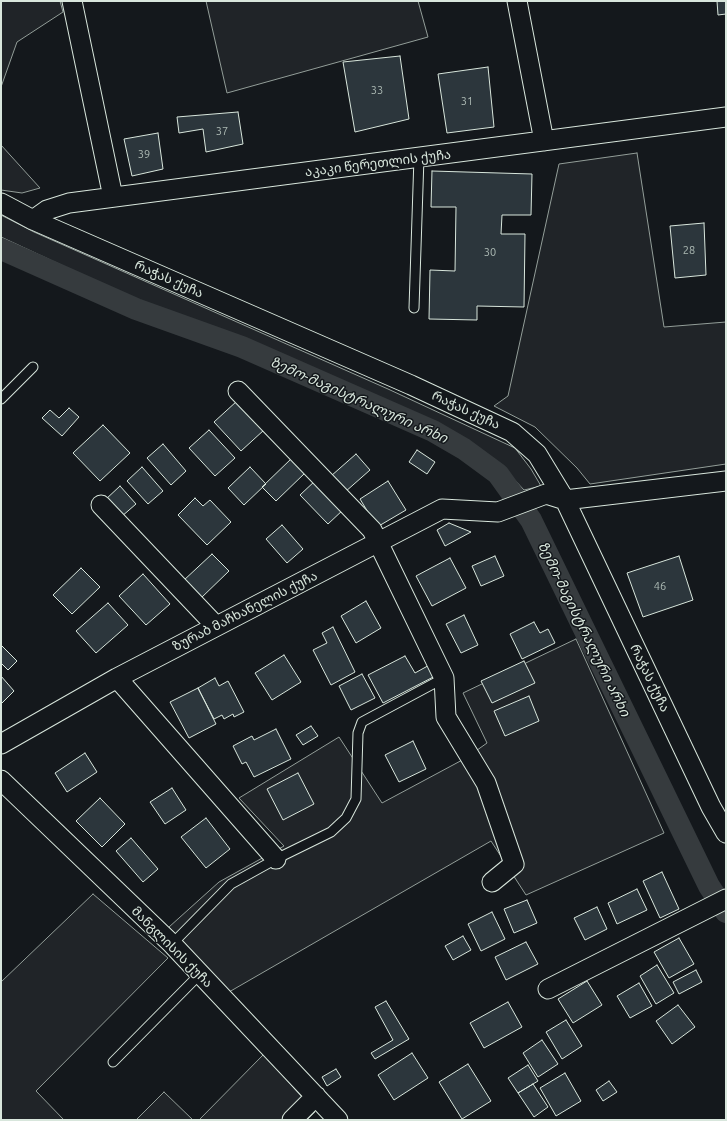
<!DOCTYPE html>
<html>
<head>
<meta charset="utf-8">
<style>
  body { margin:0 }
  #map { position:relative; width:727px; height:1121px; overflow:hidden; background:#14181c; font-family:Ubuntu,sans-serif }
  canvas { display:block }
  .frame { position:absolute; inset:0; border:2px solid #d8e6dc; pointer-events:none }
</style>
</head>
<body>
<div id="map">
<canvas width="727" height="1121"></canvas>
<div class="frame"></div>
</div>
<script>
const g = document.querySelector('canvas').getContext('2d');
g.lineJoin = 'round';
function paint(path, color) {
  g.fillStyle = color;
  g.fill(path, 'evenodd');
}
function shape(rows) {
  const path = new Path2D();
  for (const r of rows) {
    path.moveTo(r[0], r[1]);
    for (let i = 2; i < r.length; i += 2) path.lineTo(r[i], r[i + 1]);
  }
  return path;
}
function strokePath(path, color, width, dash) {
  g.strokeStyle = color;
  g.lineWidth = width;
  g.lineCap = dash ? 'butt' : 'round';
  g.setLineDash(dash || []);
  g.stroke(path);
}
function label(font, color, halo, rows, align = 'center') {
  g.font = font + ' Ubuntu,"Noto Sans Georgian",sans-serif';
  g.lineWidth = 3;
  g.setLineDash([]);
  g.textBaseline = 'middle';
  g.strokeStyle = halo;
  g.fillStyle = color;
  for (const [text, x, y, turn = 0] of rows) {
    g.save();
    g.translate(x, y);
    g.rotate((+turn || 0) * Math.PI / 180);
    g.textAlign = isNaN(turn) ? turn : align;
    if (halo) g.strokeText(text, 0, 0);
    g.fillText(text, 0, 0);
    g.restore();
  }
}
const green = shape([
  [1,1,60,1,63,12,17,42,1,87,1,1],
  [206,1,418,1,428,37,227,93,206,1],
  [1,145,40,188,22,193,1,190,1,145],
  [637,153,664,327,726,322,726,464,590,484,577,468,535,427,494,406,508,396,559,164,637,153],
  [1,215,34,232,388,389,515,448,531,469,541,486,524,490,496,460,422,418,132,298,1,237,1,215],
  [576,639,664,833,526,895,491,841,229,992,169,927,219,882,284,846,239,798,339,737,382,803,466,758,487,743,463,693,576,639],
  [93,894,168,958,36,1091,64,1120,1,1120,1,982,93,894],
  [264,1054,315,1112,307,1120,199,1120,264,1054],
  [164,1092,193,1120,136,1120,164,1092]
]);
const canal = shape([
  [1,249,136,309,242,347,433,431,464,449,498,474,531,520,709,886,726,912]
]);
const building = shape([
  [717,1,726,1,726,14,718,15,717,1],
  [400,56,409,119,355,132,343,62,400,56],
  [488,67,494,127,447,133,438,74,488,67],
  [238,112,243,144,206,152,203,129,179,133,177,117,238,112],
  [158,133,163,169,132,176,124,139,158,133],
  [432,171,532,174,531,215,502,215,501,234,525,234,524,307,477,306,477,320,429,319,430,270,455,271,456,207,431,207,432,171],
  [704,223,706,275,675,278,670,226,704,223],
  [237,401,264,430,241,451,214,422,237,401],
  [69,408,79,417,62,436,42,418,50,410,59,418,69,408],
  [103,425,130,453,100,481,73,453,103,425],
  [209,430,235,458,215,476,189,448,209,430],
  [163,444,186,471,171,485,147,458,163,444],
  [417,450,435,462,427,474,409,462,417,450],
  [356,454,370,470,345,492,331,476,356,454],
  [292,458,306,472,276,501,262,487,292,458],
  [142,467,163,491,148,504,127,481,142,467],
  [250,467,266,484,244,505,228,488,250,467],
  [316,480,344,509,328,524,300,495,316,480],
  [388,481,406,510,377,527,360,499,388,481],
  [120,486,136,504,121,517,105,500,120,486],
  [195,498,203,506,210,500,231,522,207,545,178,515,195,498],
  [449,523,471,532,445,546,437,530,449,523],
  [282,525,303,549,287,563,266,539,282,525],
  [212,554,229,571,200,599,183,581,212,554],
  [495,556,504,576,481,586,472,566,495,556],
  [679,556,693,600,643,617,627,573,679,556],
  [450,558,466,588,432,606,416,576,450,558],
  [81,568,100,587,72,614,53,595,81,568],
  [143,574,170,604,146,625,119,596,143,574],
  [366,601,381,628,356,643,341,616,366,601],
  [108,603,128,625,96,653,76,631,108,603],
  [464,615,478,645,461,653,446,624,464,615],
  [534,622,540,633,548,629,555,643,522,659,510,634,534,622],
  [333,627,355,672,331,685,313,650,327,643,322,633,333,627],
  [1,645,17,661,8,670,1,663,1,645],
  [284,655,301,682,272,700,255,673,284,655],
  [405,656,415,673,433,663,439,674,383,703,368,675,405,656],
  [524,661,535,683,492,703,481,681,524,661],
  [362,674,375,698,351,710,339,686,362,674],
  [1,676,14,691,1,704,1,676],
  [215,678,219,686,228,681,244,712,234,717,233,714,224,719,222,715,214,719,198,688,215,678],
  [198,688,216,724,189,738,170,702,198,688],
  [529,696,539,721,505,736,494,711,529,696],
  [311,726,318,736,303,745,296,735,311,726],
  [276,729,291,759,254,777,246,762,242,764,233,746,252,736,254,740,276,729],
  [413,741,426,769,399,782,385,755,413,741],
  [85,753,97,772,67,792,55,773,85,753],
  [298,773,314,804,283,820,267,789,298,773],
  [172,788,186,810,165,824,150,802,172,788],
  [100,798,125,824,102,847,76,821,100,798],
  [206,818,230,849,206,868,181,837,206,818],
  [131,838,158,869,143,882,116,851,131,838],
  [662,872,679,909,660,918,643,881,662,872],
  [637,889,647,910,617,924,608,903,637,889],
  [527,900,537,923,514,933,504,909,527,900],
  [597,907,607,929,585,940,574,918,597,907],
  [492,912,505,939,481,951,468,924,492,912],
  [463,936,471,950,453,960,445,946,463,936],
  [679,938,694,964,669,978,654,952,679,938],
  [526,942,538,964,506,980,495,957,526,942],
  [657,965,674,993,656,1004,640,976,657,965],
  [696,970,702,982,679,994,673,982,696,970],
  [587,981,602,1005,573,1023,558,999,587,981],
  [639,983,652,1006,630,1018,617,996,639,983],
  [386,1001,409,1039,375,1059,371,1053,393,1040,375,1007,386,1001],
  [508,1002,522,1027,484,1048,470,1023,508,1002],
  [678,1005,695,1027,672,1044,656,1021,678,1005],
  [566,1020,582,1046,562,1059,546,1032,566,1020],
  [542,1040,558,1064,538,1077,523,1053,542,1040],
  [412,1053,428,1078,394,1100,378,1075,412,1053],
  [468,1064,491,1101,462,1119,439,1082,468,1064],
  [528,1065,538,1081,518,1093,508,1078,528,1065],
  [336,1069,341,1077,327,1086,322,1077,336,1069],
  [565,1073,581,1101,556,1116,540,1088,565,1073],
  [609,1081,617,1092,603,1101,596,1090,609,1081],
  [533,1084,548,1107,534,1117,518,1093,533,1084]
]);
const service = shape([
  [414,308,419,157],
  [1,399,33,367],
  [172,944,231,884,276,859,331,832,346,818,356,799,358,733,362,722,444,678],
  [113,1062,200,974]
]);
const minor = shape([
  [72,1,113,197],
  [517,1,544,141],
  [1,203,33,220,411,385,512,432,537,454,565,500,711,807,726,833],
  [33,220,47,210,69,203,726,117],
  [238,391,372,530,378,542,444,678,446,717,486,783,514,864,492,882],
  [101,505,216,626],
  [117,678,276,859],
  [1,744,117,678,442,509,498,512,546,494,565,500,726,481],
  [1,780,172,944,338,1120],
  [548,989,726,899],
  [292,1120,316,1096]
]);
const numberNames = [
  ["33",377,90],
  ["31",467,101],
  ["37",222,131],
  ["39",144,154],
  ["28",689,250],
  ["30",490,252],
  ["46",660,586]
];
const streetNames = [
  ["აკაკი წერეთლის ქუჩა",378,163,-7],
  ["რაჭას ქუჩა",169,279,24],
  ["რაჭას ქუჩა",466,410,25],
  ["ზურაბ მაჩხანელის ქუჩა",245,611,-27],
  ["რაჭას ქუჩა",650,678,64],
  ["მანგლისის ქუჩა",172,947,45]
];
const waterNames = [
  ["ზემო-მაგისტრალური არხი",359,400,24],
  ["ზემო-მაგისტრალური არხი",584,629,64]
];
paint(green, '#202428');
strokePath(green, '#939e99', 1);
strokePath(canal, '#363b3e', 22);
paint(building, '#2c363c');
strokePath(building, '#d8e6dc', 1);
strokePath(service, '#d8e6dc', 11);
strokePath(minor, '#d8e6dc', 21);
strokePath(service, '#14181c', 9);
strokePath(minor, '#14181c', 19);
label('11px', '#adbab4', null, numberNames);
label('13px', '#d8e6dc', '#14181c', streetNames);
label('italic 14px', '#d8e6dc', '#14181c', waterNames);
</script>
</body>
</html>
